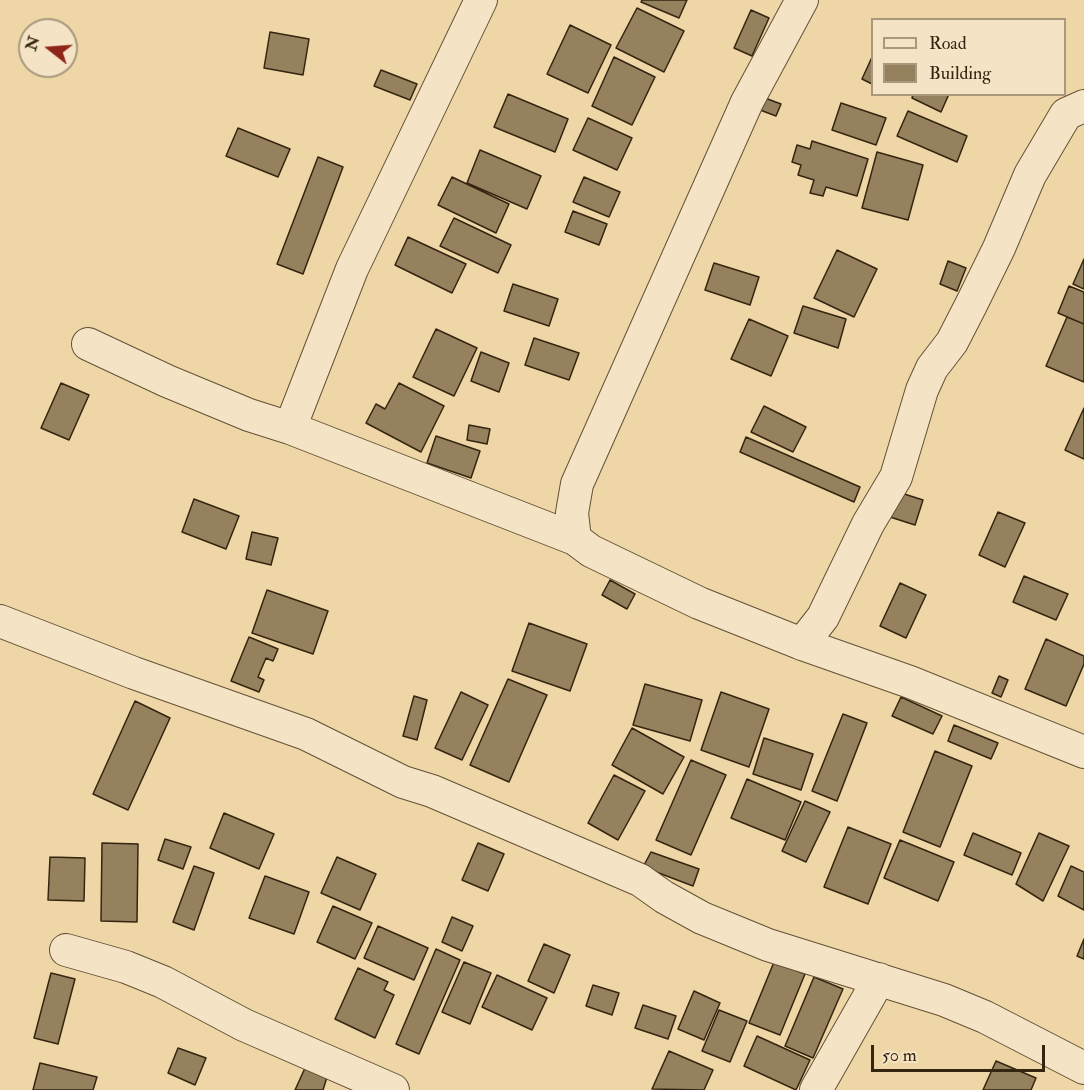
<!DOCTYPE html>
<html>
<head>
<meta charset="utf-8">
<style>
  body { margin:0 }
  #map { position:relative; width:1084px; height:1090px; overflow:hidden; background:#eed6a6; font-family:"IM FELL Double Pica",serif }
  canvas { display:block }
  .legend { position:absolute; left:871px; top:18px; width:195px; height:78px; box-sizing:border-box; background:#f4e4c5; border:2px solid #a8987d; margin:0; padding:8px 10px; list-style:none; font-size:18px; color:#352510 }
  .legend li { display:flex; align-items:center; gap:12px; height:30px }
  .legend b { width:30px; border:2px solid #a8987d }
  .north { position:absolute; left:18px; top:18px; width:60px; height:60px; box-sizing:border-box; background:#f4e4c5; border:2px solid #a8987d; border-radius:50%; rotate:287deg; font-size:16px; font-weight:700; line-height:24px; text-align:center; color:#352510 }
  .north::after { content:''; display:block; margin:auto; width:21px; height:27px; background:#8f2418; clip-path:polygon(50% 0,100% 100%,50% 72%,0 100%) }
  .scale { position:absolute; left:871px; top:1045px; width:174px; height:27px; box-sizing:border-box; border:3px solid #352510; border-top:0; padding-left:8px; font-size:18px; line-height:21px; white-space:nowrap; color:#352510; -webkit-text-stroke:4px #f4e4c5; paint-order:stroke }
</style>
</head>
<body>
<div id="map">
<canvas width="1084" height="1090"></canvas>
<ul class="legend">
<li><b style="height:8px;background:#f4e4c5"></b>Road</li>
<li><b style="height:16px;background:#95815e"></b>Building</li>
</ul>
<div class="north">N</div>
<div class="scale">50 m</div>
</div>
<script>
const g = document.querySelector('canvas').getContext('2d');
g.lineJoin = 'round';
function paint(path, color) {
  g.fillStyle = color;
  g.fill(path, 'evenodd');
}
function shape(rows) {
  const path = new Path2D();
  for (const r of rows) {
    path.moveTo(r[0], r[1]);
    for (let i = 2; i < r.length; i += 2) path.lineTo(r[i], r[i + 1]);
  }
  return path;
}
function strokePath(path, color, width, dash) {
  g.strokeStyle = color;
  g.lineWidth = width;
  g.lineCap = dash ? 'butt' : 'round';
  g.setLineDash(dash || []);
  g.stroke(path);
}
const building = shape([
  [642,0,687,0,679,18,641,2,642,0],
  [637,8,684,31,664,72,616,48,637,8],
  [751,10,769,18,752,56,734,48,751,10],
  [570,25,611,45,588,93,547,74,570,25],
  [270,32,309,39,303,75,264,68,270,32],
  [614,57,655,77,632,125,592,106,614,57],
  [872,57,872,84,862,79,872,57],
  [381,70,417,84,410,100,374,86,381,70],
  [508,94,568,119,555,152,494,127,508,94],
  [913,94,949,94,941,112,912,98,913,94],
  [765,98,781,104,776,116,760,110,765,98],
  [841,103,886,118,876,145,832,130,841,103],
  [908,111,967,136,957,162,897,136,908,111],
  [588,118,632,138,617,170,573,150,588,118],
  [238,128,290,149,278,177,226,156,238,128],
  [812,141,868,159,857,196,826,187,823,196,810,193,814,180,798,175,801,165,792,162,797,145,810,149,812,141],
  [480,150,541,176,527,209,467,183,480,150],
  [877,152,923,165,908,220,862,208,877,152],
  [318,157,343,167,303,274,277,264,318,157],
  [452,177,509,204,496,233,438,205,452,177],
  [584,177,620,192,609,217,573,202,584,177],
  [573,211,607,224,599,245,565,232,573,211],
  [454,218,511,245,498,273,440,246,454,218],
  [408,237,466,264,452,293,395,265,408,237],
  [837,250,877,269,854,317,814,298,837,250],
  [1084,259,1084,289,1073,284,1084,259],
  [948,261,966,268,957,291,940,284,948,261],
  [714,263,759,277,750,305,705,290,714,263],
  [513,284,558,299,549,326,504,311,513,284],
  [1069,286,1084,292,1084,324,1058,313,1069,286],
  [803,306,846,319,838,348,794,333,803,306],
  [1067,317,1084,324,1084,382,1046,366,1067,317],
  [749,319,788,336,771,376,731,359,749,319],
  [436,329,477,348,454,396,413,377,436,329],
  [534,338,579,353,569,380,525,365,534,338],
  [481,352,509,363,499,392,471,381,481,352],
  [61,383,89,395,69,440,41,428,61,383],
  [399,383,444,406,421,452,366,423,376,404,385,409,399,383],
  [764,406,806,427,793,452,751,432,764,406],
  [1084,408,1084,459,1065,450,1084,408],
  [469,425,490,429,487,444,467,440,469,425],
  [436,436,480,451,471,478,427,463,436,436],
  [746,437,860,487,854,502,740,452,746,437],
  [898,492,923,500,915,525,890,517,898,492],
  [194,499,239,516,226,549,182,532,194,499],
  [998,512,1025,523,1005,567,979,555,998,512],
  [252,532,278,538,271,565,246,559,252,532],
  [1024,576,1068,594,1056,620,1013,602,1024,576],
  [610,580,635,594,627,609,602,595,610,580],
  [900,583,926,595,906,638,880,626,900,583],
  [267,590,328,611,313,654,252,633,267,590],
  [529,623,587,644,570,691,512,671,529,623],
  [249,637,278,649,273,661,266,658,258,677,264,680,259,692,231,681,249,637],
  [1046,639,1084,656,1084,664,1066,706,1025,689,1046,639],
  [999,676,1008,680,1001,697,992,693,999,676],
  [508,679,547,695,509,782,470,765,508,679],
  [645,684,702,700,690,741,633,725,645,684],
  [461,692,488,705,462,760,435,748,461,692],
  [721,692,769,709,749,767,701,750,721,692],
  [414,696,427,700,417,740,403,736,414,696],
  [901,697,942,716,933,734,892,716,901,697],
  [135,701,170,718,128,810,93,794,135,701],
  [843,714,867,723,837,801,812,791,843,714],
  [954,725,998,743,991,759,948,741,954,725],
  [632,728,684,757,663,794,612,765,632,728],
  [764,738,813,754,801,790,753,774,764,738],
  [935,751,972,766,940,847,903,832,935,751],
  [691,760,726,775,691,855,656,840,691,760],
  [614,775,645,791,618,840,588,823,614,775],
  [747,779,801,802,785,840,731,818,747,779],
  [805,801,830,812,806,862,782,851,805,801],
  [224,813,274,834,259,869,210,848,224,813],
  [848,827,891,844,868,904,824,887,848,827],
  [973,833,1021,853,1012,875,964,855,973,833],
  [1039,833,1069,846,1043,901,1016,884,1039,833],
  [165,839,191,847,183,869,158,860,165,839],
  [900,840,954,862,938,901,884,878,900,840],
  [102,843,138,844,137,922,101,921,102,843],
  [478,843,504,854,488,891,462,880,478,843],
  [651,852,699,869,693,886,643,867,651,852],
  [50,857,85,858,84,901,48,900,50,857],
  [337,857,376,874,360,910,321,893,337,857],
  [194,866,214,873,194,930,173,922,194,866],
  [1071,866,1084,872,1084,910,1058,896,1071,866],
  [265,876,309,892,294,934,249,918,265,876],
  [333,906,372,923,355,959,317,942,333,906],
  [452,917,473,926,462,951,442,942,452,917],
  [378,926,428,948,414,980,364,958,378,926],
  [1084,939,1084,959,1077,956,1084,939],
  [544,944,570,955,554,993,528,981,544,944],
  [436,949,460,960,419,1054,396,1044,436,949],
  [464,962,491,973,470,1024,442,1012,464,962],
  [774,962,805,974,780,1035,749,1023,774,962],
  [358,968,388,982,384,990,394,995,375,1038,335,1019,358,968],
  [51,973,75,979,58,1044,34,1038,51,973],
  [497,975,547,998,532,1030,482,1007,497,975],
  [814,977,843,989,813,1058,785,1046,814,977],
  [593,985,619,993,612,1015,586,1006,593,985],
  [694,991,720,1003,704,1040,678,1029,694,991],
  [643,1005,676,1016,668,1039,635,1028,643,1005],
  [719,1010,747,1021,730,1062,702,1051,719,1010],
  [757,1036,810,1060,796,1090,744,1066,757,1036],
  [178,1048,206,1058,195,1085,168,1073,178,1048],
  [669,1051,713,1070,704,1090,652,1089,669,1051],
  [996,1061,1036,1078,1031,1090,983,1090,996,1061],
  [40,1063,97,1077,93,1090,33,1090,40,1063],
  [305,1068,327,1077,323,1090,295,1090,305,1068]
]);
const minor = shape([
  [88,344,167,381,249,415,290,428,575,539,591,551,699,603,802,644,910,682,1084,752],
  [290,428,352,269,481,0],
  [575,539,572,513,577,484,747,102,802,0],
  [0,621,134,673,306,734,403,782,432,791,640,880,664,897,702,918,768,945,944,1000,985,1017,1084,1068],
  [802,644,823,617,868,524,896,477,922,390,932,368,952,342,971,305,999,248,1030,175,1066,114,1084,106],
  [66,950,126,967,163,982,244,1025,393,1090],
  [816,1090,879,979]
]);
paint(building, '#95815e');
strokePath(building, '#352510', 1.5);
strokePath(minor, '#635136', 34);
strokePath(minor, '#f4e4c5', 32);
</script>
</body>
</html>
